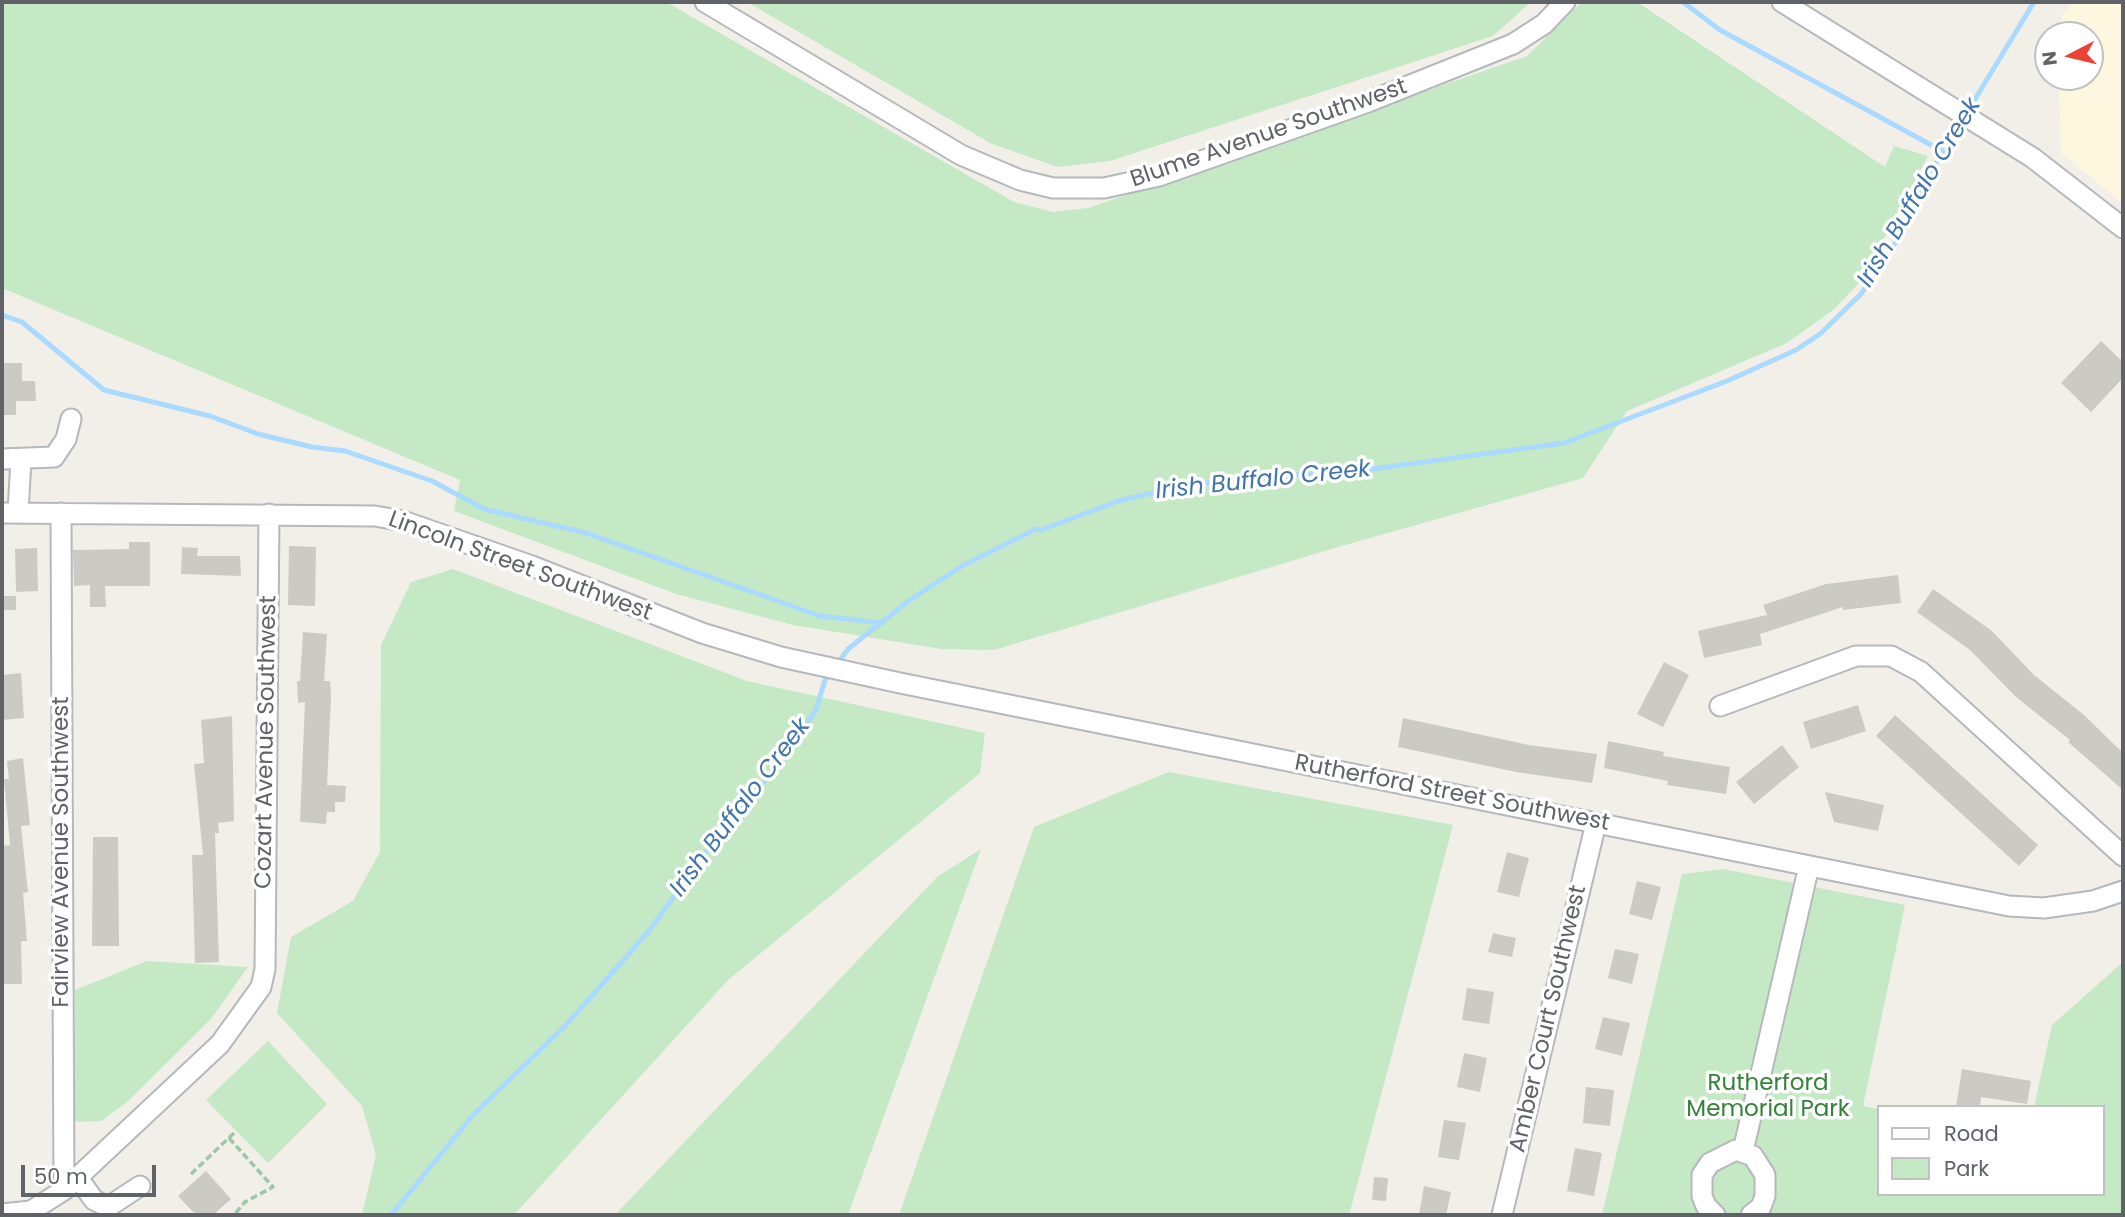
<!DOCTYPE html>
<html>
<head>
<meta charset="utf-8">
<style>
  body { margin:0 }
  #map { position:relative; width:2125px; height:1217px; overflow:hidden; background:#f1efe8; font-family:Poppins,sans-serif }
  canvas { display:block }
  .frame { position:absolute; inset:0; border:4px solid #5f6368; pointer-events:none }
  .legend { position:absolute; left:1877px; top:1105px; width:228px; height:91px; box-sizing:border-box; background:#fff; border:2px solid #bfc1c3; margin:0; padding:9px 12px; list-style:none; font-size:21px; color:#5f6368 }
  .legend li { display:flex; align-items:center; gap:14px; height:35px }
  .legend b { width:35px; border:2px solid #bfc1c3 }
  .north { position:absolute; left:2034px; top:21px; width:70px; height:70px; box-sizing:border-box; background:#fff; border:2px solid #bfc1c3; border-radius:50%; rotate:263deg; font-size:19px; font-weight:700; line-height:28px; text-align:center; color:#5f6368 }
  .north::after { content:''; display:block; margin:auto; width:24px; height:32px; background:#ea4335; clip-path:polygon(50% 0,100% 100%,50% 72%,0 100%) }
  .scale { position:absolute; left:21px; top:1165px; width:135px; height:32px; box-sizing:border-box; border:4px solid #5f6368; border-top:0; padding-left:9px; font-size:21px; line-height:24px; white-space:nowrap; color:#5f6368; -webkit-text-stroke:5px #fff; paint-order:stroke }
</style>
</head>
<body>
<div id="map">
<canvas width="2125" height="1217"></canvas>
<div class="frame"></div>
<ul class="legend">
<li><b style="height:9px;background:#fff"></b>Road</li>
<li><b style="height:19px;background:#c5e8c5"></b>Park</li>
</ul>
<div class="north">N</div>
<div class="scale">50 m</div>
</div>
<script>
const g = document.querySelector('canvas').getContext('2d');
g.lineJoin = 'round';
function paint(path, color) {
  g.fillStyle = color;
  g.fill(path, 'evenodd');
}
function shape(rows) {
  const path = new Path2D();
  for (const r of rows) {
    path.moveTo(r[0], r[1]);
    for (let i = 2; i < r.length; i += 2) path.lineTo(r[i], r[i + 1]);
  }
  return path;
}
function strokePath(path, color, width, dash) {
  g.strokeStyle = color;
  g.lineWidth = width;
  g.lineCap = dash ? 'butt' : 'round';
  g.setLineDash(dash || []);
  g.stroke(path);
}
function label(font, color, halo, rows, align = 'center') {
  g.font = font + ' Poppins,sans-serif';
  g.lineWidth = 7;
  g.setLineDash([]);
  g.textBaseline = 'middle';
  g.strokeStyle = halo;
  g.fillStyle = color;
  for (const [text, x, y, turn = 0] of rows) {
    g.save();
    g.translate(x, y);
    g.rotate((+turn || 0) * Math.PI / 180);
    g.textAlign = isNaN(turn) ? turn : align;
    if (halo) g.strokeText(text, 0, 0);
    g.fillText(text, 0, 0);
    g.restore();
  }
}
const commercial = shape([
  [2072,2,2123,2,2123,203,2061,153,2059,77,2090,77,2090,35,2060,35,2062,16]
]);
const green = shape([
  [2,2,666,2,1014,202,1053,212,1088,208,1527,56,1582,2,1637,2,1885,167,1894,146,1928,156,1862,280,1833,310,1787,343,1627,411,1583,478,1345,545,994,650,942,649,793,625,676,594,454,511,460,480,2,288],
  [747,2,1531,2,1493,36,1110,161,1058,167,992,144],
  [453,569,747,681,985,733,980,773,728,980,514,1215,362,1215,376,1155,362,1106,277,1013,291,937,353,901,380,852,381,645,411,582],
  [1169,772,1453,825,1349,1215,899,1215,1034,827],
  [981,849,848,1215,615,1215,937,877],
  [1723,869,1905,905,1863,1106,1878,1109,1878,1194,2102,1194,2102,1107,2034,1107,2052,1025,2123,962,2123,1215,1602,1215,1682,874],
  [147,961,248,967,211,1019,126,1103,101,1121,75,1122,75,990],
  [268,1041,327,1104,268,1163,206,1100]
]);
const stream = shape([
  [1683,2,1720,30,1944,152],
  [2,315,22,322,104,390,210,416,258,434,312,447,345,451,432,481,484,509,586,533,820,616,882,623],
  [837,664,848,649,907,602,962,566,1036,529,1041,530,1118,501,1182,486,1267,476,1350,472,1564,443,1727,381,1796,350,1820,334,1861,294,1903,231,1929,175,2034,2],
  [391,1215,473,1115,567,1024,648,932,735,813,773,772,816,710,825,680,831,672]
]);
const building = shape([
  [2101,341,2123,362,2123,378,2091,412,2061,383],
  [2,363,22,363,22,381,35,381,36,401,16,401,16,415,2,415],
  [129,542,150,542,150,586,105,586,106,607,90,607,90,585,74,586,73,550,129,549],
  [289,546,316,547,315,606,288,605],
  [182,547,198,548,197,556,240,556,241,576,181,574],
  [37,548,38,591,16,592,15,549],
  [1898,575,1901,603,1843,610,1843,607,1760,634,1762,645,1704,658,1698,631,1767,615,1763,605,1826,584],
  [1933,589,1992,631,2034,675,2084,715,2123,753,2123,790,2068,742,2070,740,2016,697,1970,650,1917,612],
  [2,596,16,596,16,610,2,610],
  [303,632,327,634,324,681,330,681,331,697,327,785,346,786,345,802,335,802,335,812,327,812,326,824,300,822,305,702,298,703,297,681,300,681],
  [1664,662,1689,675,1663,727,1637,714],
  [21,673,24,718,2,720,2,675],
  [1858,705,1866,731,1811,749,1803,722],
  [1895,715,2038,845,2019,866,1876,736],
  [232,716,234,821,218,823,219,833,215,833,219,962,195,963,192,855,203,855,194,764,204,763,201,720],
  [1403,718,1529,745,1597,754,1592,783,1516,772,1398,747],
  [1608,741,1664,752,1663,756,1730,767,1726,794,1667,785,1668,781,1604,768],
  [1782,745,1799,767,1754,804,1736,782],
  [23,758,30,825,21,826,28,892,23,893,27,941,21,941,22,984,2,984,2,846,10,845,4,779,9,779,7,761],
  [1825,792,1884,805,1878,831,1834,822],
  [93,837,118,837,119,946,92,946],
  [1507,852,1529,858,1519,897,1497,892],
  [1637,881,1661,887,1652,920,1629,914],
  [1493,933,1516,938,1512,957,1488,952],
  [1615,949,1639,954,1632,984,1608,978],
  [1467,988,1494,992,1489,1024,1462,1020],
  [1603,1017,1630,1023,1622,1056,1595,1049],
  [1464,1053,1487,1058,1480,1092,1457,1087],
  [1962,1069,2031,1081,2027,1104,1981,1097,1980,1107,1956,1107],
  [1586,1087,1614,1090,1610,1126,1583,1123],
  [1444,1120,1466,1123,1459,1160,1438,1157],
  [1575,1148,1602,1153,1594,1196,1567,1191],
  [206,1171,231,1199,213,1215,196,1215,178,1196],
  [1374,1177,1388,1178,1386,1201,1372,1200],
  [1424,1186,1451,1192,1446,1215,1419,1215]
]);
const path = shape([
  [229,1138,273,1187,245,1202,234,1215],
  [191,1174,236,1131]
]);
const minor = shape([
  [705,2,961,155,1020,180,1053,188,1104,188,1159,176,1368,102,1513,44,1544,24,1565,2],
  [1782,2,2033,158,2123,228],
  [2,459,54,457,66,439,71,419],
  [2,513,375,516,403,521,532,566,702,633,781,657,900,683,2009,906,2044,908,2093,901,2123,891],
  [18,513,21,459],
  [61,513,64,1190],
  [1720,706,1856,656,1891,656,1921,672,2123,856],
  [1743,1151,1809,866],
  [78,1178,94,1200,108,1207,140,1186],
  [2,1214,31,1211,64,1190,220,1044,261,987,265,969,269,514],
  [1502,1215,1596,823],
  [1715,1215,1706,1206,1702,1196,1702,1175,1710,1163,1736,1150,1753,1156,1765,1175,1765,1196,1761,1207,1751,1215]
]);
const streetNames = [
  ["Blume Avenue Southwest",1269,134,-19],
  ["Lincoln Street Southwest",520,567,20],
  ["Cozart Avenue Southwest",267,742,-89],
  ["Rutherford Street Southwest",1452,794,11],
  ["Fairview Avenue Southwest",62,852,-90],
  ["Amber Court Southwest",1549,1019,-77]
];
const parkNames = [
  ["Rutherford",1768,1084],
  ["Memorial Park",1768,1110]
];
const waterNames = [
  ["Irish Buffalo Creek",1920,193,-59],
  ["Irish Buffalo Creek",1263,481,-6],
  ["Irish Buffalo Creek",741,808,-53]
];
paint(commercial, '#fef7e0');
paint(green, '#c5e8c5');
strokePath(stream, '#aadaff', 5);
paint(building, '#cccac5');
strokePath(minor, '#b5b8bc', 23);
strokePath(path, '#9cc7a9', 3.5, [7, 3.5]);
strokePath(minor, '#fff', 19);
label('23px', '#5f6368', '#fff', streetNames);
label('23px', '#348238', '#fff', parkNames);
label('italic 24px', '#4174aa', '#fff', waterNames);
</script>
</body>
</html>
